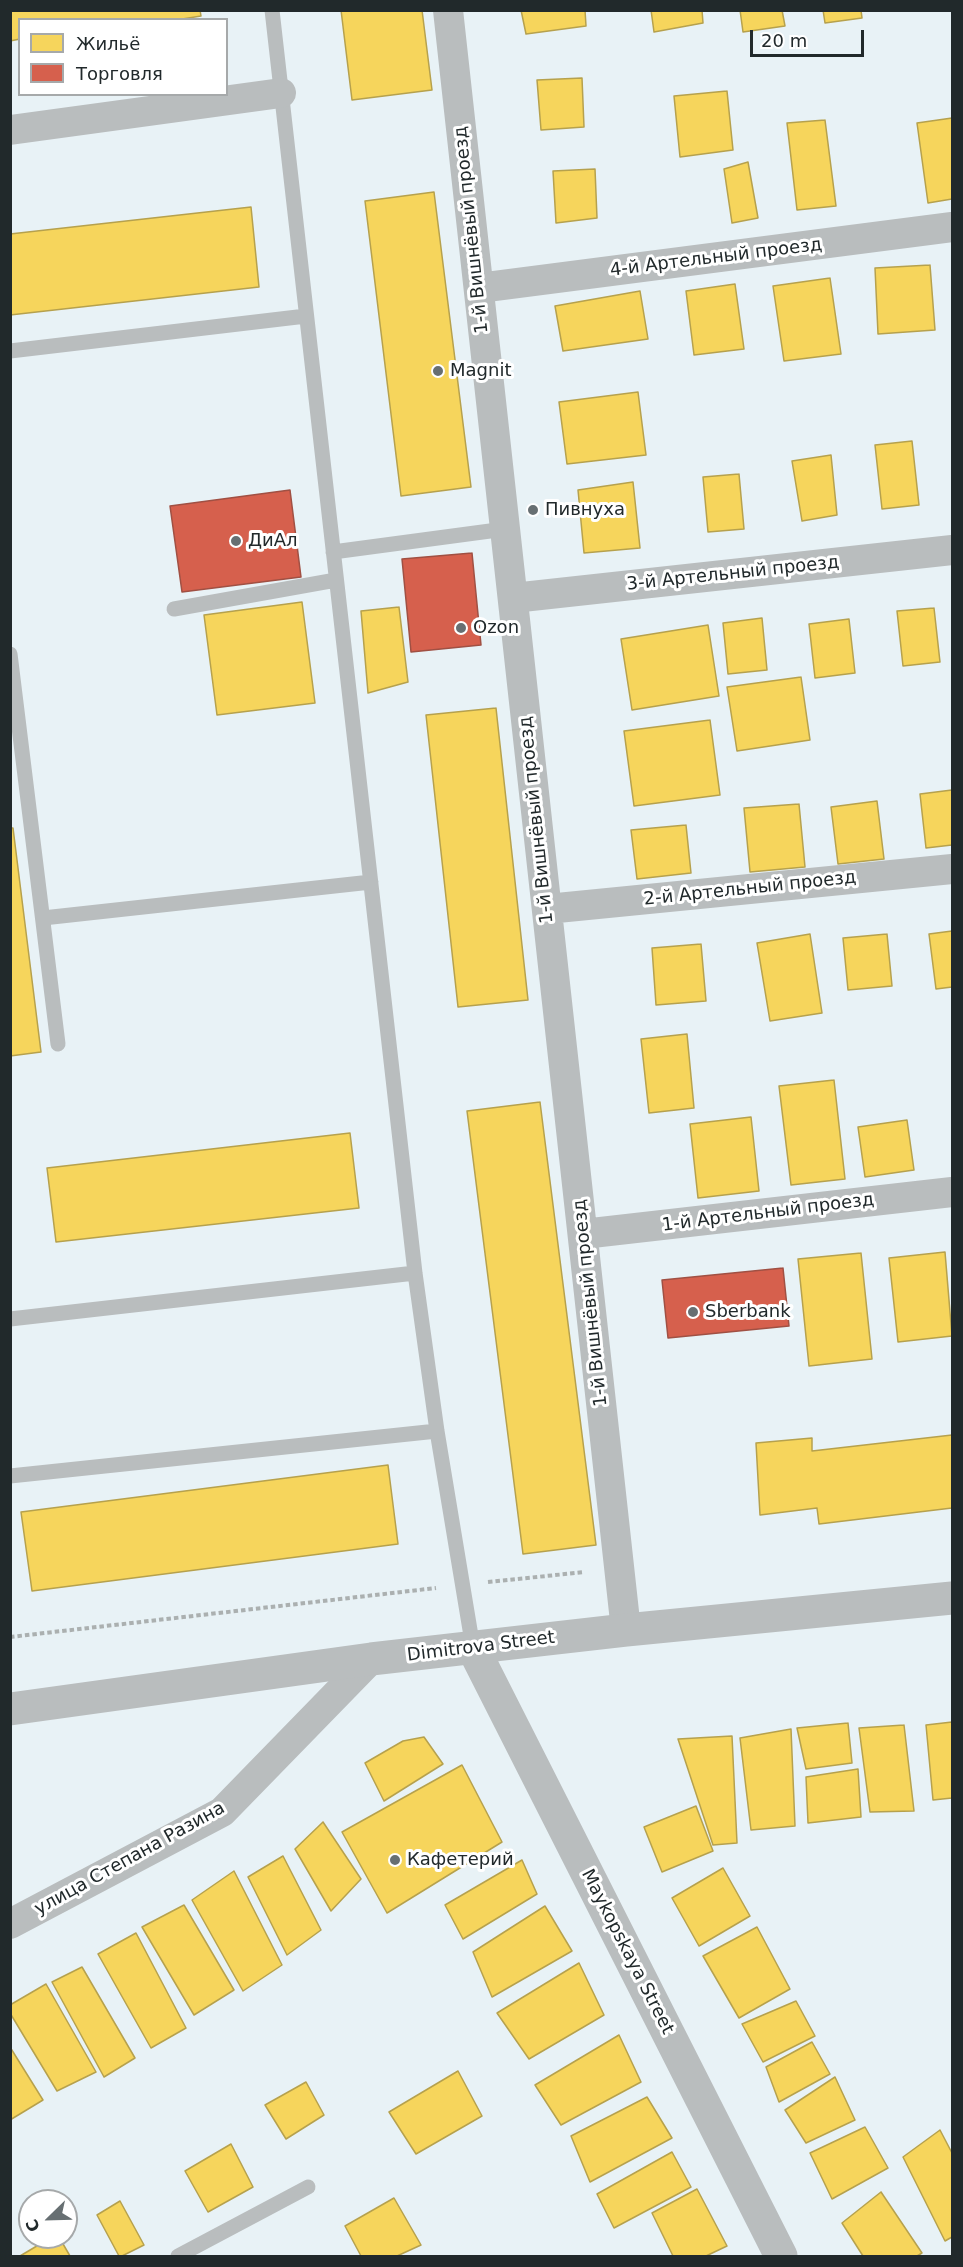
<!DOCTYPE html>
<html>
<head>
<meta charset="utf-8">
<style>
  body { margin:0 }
  #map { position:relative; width:963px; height:2267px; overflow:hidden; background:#e8f2f6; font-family:"DejaVu Sans",sans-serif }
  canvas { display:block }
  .frame { position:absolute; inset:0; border:12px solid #21292b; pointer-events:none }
  .legend { position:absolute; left:18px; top:18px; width:210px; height:78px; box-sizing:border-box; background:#fff; border:2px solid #a6a9aa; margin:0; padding:8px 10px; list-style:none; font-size:18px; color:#21292b }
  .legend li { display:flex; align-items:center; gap:12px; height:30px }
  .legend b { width:30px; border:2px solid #a6a9aa }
  .north { position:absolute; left:18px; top:2189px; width:60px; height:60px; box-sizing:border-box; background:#fff; border:2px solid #a6a9aa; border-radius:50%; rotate:247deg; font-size:16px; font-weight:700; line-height:24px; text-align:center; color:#21292b }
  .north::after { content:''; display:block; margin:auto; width:21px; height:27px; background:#676f72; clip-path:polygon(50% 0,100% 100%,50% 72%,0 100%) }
  .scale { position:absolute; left:750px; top:30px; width:114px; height:27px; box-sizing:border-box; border:3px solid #21292b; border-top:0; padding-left:8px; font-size:18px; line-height:21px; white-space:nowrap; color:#21292b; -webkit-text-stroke:4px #fff; paint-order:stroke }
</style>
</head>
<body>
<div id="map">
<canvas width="963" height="2267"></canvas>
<div class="frame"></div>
<ul class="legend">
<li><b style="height:16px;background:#f6d55c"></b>Жильё</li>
<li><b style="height:16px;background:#d6604d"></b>Торговля</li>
</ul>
<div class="north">С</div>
<div class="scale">20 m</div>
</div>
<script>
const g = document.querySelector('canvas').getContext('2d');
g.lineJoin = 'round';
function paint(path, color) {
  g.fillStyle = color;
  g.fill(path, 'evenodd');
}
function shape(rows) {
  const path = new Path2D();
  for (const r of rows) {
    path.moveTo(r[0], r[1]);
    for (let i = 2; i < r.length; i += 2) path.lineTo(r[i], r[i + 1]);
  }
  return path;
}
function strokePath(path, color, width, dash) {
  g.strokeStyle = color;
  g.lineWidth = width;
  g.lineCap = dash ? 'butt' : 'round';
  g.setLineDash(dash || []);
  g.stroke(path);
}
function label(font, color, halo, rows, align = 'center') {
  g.font = font + ' "DejaVu Sans",sans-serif';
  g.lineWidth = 6;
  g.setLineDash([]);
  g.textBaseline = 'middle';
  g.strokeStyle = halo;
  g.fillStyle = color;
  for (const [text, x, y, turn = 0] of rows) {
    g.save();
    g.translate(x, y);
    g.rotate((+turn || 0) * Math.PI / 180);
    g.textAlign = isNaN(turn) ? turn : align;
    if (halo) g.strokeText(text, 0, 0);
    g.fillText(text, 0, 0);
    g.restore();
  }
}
const homes = shape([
  [10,10,200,10,201,16,176,20,20,20,20,39,10,41,10,10],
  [341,10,422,10,432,90,352,100,341,10],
  [521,10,585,10,586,26,526,34,521,10],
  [651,10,702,10,703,23,654,32,651,10],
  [740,10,782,10,785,26,743,32,740,10],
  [823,10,861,10,862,18,825,23,823,10],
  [582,78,584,127,541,130,537,80,582,78],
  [727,91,733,150,680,157,674,96,727,91],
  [952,118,952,199,928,203,917,123,952,118],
  [825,120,836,206,797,210,787,123,825,120],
  [748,162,758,218,732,223,724,169,748,162],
  [595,169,597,218,556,223,553,171,595,169],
  [434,192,471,487,401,496,365,201,434,192],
  [251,207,259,287,10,315,10,234,251,207],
  [930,265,935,330,878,334,875,268,930,265],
  [830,278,841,354,784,361,773,286,830,278],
  [735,284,744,349,694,355,686,291,735,284],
  [640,291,648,339,563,351,555,306,640,291],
  [638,392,646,455,567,464,559,402,638,392],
  [912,441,919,505,882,509,875,445,912,441],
  [831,455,837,515,802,521,792,461,831,455],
  [739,474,744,529,708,532,703,477,739,474],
  [633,482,640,548,584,553,578,490,633,482],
  [302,602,315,703,217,715,204,615,302,602],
  [399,607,408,682,368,693,361,611,399,607],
  [934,608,940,662,903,666,897,611,934,608],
  [762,618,767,670,728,674,723,623,762,618],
  [849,619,855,673,815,678,809,624,849,619],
  [708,625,719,696,632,710,621,639,708,625],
  [801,677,810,740,737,751,727,687,801,677],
  [496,708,528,1000,458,1007,426,715,496,708],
  [710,720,720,795,634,806,624,731,710,720],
  [952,790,952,845,926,848,920,794,952,790],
  [877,801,884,859,838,864,831,807,877,801],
  [799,804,805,867,750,872,744,808,799,804],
  [686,825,691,873,637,879,631,830,686,825],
  [10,828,13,828,41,1052,10,1056,10,828],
  [952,931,952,987,936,989,929,934,952,931],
  [810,934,822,1013,770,1021,757,943,810,934],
  [887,934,892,986,848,990,843,938,887,934],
  [701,944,706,1001,656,1005,652,948,701,944],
  [687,1034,694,1108,649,1113,641,1039,687,1034],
  [834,1080,845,1179,791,1185,779,1086,834,1080],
  [540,1102,596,1545,523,1554,467,1111,540,1102],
  [751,1117,759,1191,698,1198,690,1124,751,1117],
  [907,1120,914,1170,865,1177,858,1127,907,1120],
  [350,1133,359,1208,56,1242,47,1168,350,1133],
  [945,1252,952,1336,898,1342,889,1258,945,1252],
  [861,1253,872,1359,809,1366,798,1259,861,1253],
  [952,1435,952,1508,819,1524,817,1508,760,1515,756,1443,812,1438,812,1451,952,1435],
  [388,1465,398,1544,32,1591,21,1512,388,1465],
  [952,1722,952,1798,933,1800,926,1725,952,1722],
  [848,1723,852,1763,806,1769,797,1728,848,1723],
  [904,1725,914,1811,870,1812,859,1728,904,1725],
  [791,1729,795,1826,751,1830,740,1738,791,1729],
  [732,1736,737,1843,713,1845,678,1739,732,1736],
  [424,1737,443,1764,384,1801,365,1763,403,1741,424,1737],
  [462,1765,502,1842,387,1913,342,1832,462,1765],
  [858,1769,861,1817,808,1823,806,1777,858,1769],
  [696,1806,713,1851,662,1872,644,1827,696,1806],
  [323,1822,361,1879,331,1911,295,1849,323,1822],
  [283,1856,321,1930,287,1955,248,1877,283,1856],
  [522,1860,537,1894,463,1939,445,1905,522,1860],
  [723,1868,750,1916,699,1946,672,1898,723,1868],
  [234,1871,282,1965,243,1991,192,1900,234,1871],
  [184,1905,234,1990,194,2015,142,1927,184,1905],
  [545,1906,572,1951,492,1997,473,1952,545,1906],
  [757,1927,790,1989,739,2018,703,1956,757,1927],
  [136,1933,186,2028,151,2048,98,1954,136,1933],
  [579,1963,604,2015,529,2059,497,2013,579,1963],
  [82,1967,135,2058,104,2077,52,1982,82,1967],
  [46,1984,96,2072,57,2091,10,2013,10,2005,46,1984],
  [796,2001,815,2036,763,2062,742,2024,796,2001],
  [619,2035,641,2082,561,2125,535,2085,619,2035],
  [812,2042,830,2074,779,2102,766,2067,812,2042],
  [10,2047,43,2100,10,2120,10,2047],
  [458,2071,482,2116,416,2154,389,2112,458,2071],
  [835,2077,855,2120,806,2143,785,2110,835,2077],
  [306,2082,324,2115,286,2139,265,2105,306,2082],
  [647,2097,672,2138,590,2182,571,2136,647,2097],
  [865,2127,888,2168,832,2199,810,2153,865,2127],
  [940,2130,952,2153,952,2237,945,2241,903,2157,940,2130],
  [231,2144,253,2187,208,2212,185,2171,231,2144],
  [672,2152,691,2187,614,2228,597,2194,672,2152],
  [697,2189,727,2246,706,2256,673,2256,652,2213,697,2189],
  [881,2192,922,2253,917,2256,863,2256,842,2223,881,2192],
  [394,2198,421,2245,397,2256,361,2256,345,2226,394,2198],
  [120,2201,144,2245,122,2256,119,2256,97,2215,120,2201],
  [52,2237,59,2237,70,2256,20,2256,52,2237]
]);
const shops = shape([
  [290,490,301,577,182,592,170,506,290,490],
  [472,553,481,645,411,652,402,559,472,553],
  [783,1268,789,1326,668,1338,662,1280,783,1268]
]);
const path = shape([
  [488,1582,585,1572],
  [10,1637,436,1588]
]);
const service = shape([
  [272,10,415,1273,437,1431,473,1648],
  [10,351,306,316],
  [333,552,505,529],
  [174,609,336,580],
  [10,654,58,1044],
  [43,918,371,882],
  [10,1319,415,1273],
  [10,1476,437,1431],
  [178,2256,308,2187]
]);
const minor = shape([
  [448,10,626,1630],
  [10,130,281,93],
  [479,288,952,227],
  [513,598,952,550],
  [547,909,952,869],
  [583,1234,952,1192],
  [10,1924,222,1812,371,1659]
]);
const tertiary = shape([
  [473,1648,781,2256],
  [10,1709,371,1659,626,1630,952,1598]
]);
const markers = [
  [438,371,6,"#676f72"],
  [533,510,6,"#676f72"],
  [236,541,6,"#676f72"],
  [461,628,6,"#676f72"],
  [693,1312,6,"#676f72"],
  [395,1860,6,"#676f72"]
];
const streetNames = [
  ["1-й Вишнёвый проезд",472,230,-96],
  ["4-й Артельный проезд",716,258,-7],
  ["3-й Артельный проезд",733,574,-6],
  ["1-й Вишнёвый проезд",537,820,-96],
  ["2-й Артельный проезд",750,889,-6],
  ["1-й Артельный проезд",768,1213,-7],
  ["1-й Вишнёвый проезд",591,1303,-96],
  ["Dimitrova Street",481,1647,-7],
  ["улица Степана Разина",130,1859,-29],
  ["Maykopskaya Street",627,1952,63]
];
const poiNames = [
  ["Magnit",450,371],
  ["Пивнуха",545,510],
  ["ДиАл",248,541],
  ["Ozon",473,628],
  ["Sberbank",705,1312],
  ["Кафетерий",407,1860]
];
paint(homes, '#f6d55c');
strokePath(homes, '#b6a14d', 1.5);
paint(shops, '#d6604d');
strokePath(shops, '#a05043', 1.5);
strokePath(path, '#abb0b0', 4, [4.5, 3]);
strokePath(service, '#b9bdbe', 15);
strokePath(minor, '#b9bdbe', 30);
strokePath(tertiary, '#b9bdbe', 33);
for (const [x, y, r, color] of markers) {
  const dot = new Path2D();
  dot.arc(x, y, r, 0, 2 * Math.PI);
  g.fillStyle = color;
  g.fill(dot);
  strokePath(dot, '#fff', 2);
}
label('18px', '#21292b', '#fff', streetNames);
label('18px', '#21292b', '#fff', poiNames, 'left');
</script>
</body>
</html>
